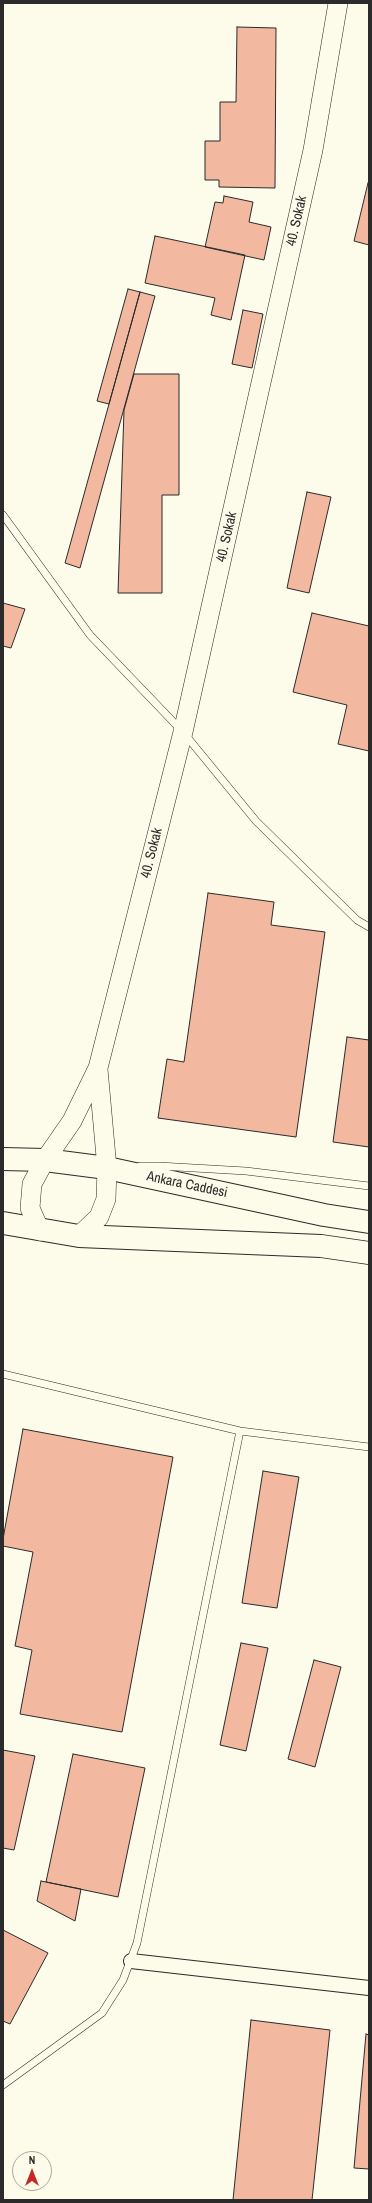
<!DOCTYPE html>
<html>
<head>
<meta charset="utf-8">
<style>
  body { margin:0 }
  #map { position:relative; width:372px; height:2203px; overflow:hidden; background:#fdfbea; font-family:"Archivo Narrow",sans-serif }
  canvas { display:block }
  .frame { position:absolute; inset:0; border:4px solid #2b2b2b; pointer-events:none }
  .north { position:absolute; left:12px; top:2151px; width:40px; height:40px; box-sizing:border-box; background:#fdfbea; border:1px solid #a9a89e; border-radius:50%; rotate:0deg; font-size:11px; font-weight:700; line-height:16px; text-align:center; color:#2b2b2b }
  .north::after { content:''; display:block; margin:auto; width:14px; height:18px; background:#c62828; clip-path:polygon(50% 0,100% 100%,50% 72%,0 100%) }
</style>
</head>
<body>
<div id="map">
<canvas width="372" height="2203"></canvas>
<div class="frame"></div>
<div class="north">N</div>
</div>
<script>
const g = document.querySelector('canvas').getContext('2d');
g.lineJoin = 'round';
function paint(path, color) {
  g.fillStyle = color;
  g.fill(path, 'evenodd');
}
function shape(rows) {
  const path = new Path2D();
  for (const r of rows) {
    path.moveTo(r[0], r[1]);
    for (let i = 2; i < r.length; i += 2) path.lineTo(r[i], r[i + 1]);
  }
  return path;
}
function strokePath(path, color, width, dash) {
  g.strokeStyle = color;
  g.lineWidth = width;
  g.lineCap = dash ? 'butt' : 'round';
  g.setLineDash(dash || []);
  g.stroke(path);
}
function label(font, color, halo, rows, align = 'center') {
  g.font = font + ' "Archivo Narrow",sans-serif';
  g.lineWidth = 3;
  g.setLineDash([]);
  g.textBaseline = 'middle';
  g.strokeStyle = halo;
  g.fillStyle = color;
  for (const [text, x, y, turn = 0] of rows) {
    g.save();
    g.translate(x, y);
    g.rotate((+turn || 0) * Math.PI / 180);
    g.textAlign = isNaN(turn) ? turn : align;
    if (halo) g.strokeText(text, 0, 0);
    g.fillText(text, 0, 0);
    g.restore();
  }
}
const building = shape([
  [237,27,276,28,275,188,219,187,219,180,205,180,205,141,220,141,220,102,236,102,237,27],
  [368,183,369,183,369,245,354,241,368,183],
  [224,196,253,202,249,222,271,227,264,260,205,247,215,202,223,203,224,196],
  [155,236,245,255,231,320,211,315,215,298,145,283,155,236],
  [128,289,140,292,109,404,97,401,128,289],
  [140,292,155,296,80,568,65,563,140,292],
  [243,310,263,314,252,368,232,364,243,310],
  [134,374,179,374,179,495,162,495,162,593,118,593,124,410,134,374],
  [307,492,331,497,309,593,287,588,307,492],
  [3,603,25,609,11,648,3,646,3,603],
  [312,613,369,626,369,751,338,744,347,705,293,692,312,613],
  [208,893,274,902,271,925,325,932,296,1137,158,1118,167,1059,184,1062,208,893],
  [347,1037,369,1040,369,1147,333,1142,347,1037],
  [23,1429,173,1457,122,1732,20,1714,32,1650,15,1646,33,1552,3,1546,3,1539,23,1429],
  [263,1471,299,1477,277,1608,242,1603,263,1471],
  [241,1643,268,1648,246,1751,220,1745,241,1643],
  [314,1660,341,1667,315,1767,288,1759,314,1660],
  [3,1750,35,1756,14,1850,3,1848,3,1750],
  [73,1754,145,1768,118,1897,46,1882,73,1754],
  [41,1881,81,1889,75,1921,37,1901,41,1881],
  [3,1930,48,1953,10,2024,3,2021,3,1930],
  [251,2020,330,2030,312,2200,233,2200,251,2020],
  [366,2034,369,2035,369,2169,354,2168,366,2034]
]);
const lane = shape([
  [3,515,90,635,183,732,256,821,357,920,369,927],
  [140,1166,159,1166,246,1171,369,1186],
  [3,1374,240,1431,369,1447],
  [3,2085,102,2013,123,1980,137,1943,240,1431]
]);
const street = shape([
  [131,1961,369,1988]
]);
const secondary = shape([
  [40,1231,30,1208,32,1184,45,1160,72,1121,98,1068,183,732,313,150,338,3],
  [79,1236,99,1217,106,1199,107,1168,98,1069]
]);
const highway = shape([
  [3,1159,45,1160,107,1168,324,1215,369,1222],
  [3,1223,79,1236,321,1246,369,1253]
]);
const streetNames = [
  ["40. Sokak",297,221,-77],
  ["40. Sokak",227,537,-77],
  ["40. Sokak",152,853,-76],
  ["Ankara Caddesi",187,1185,12]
];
paint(building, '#f2b8a0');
strokePath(building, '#2b2b2b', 1);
strokePath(lane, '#2b2b2b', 8);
strokePath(street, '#2b2b2b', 16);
strokePath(secondary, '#2b2b2b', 20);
strokePath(highway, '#2b2b2b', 24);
strokePath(lane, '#fdfbea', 7);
strokePath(street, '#fdfbea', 14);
strokePath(secondary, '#fdfbea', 19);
strokePath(highway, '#fdfbea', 22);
label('14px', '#2b2b2b', '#fdfbea', streetNames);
</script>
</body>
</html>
